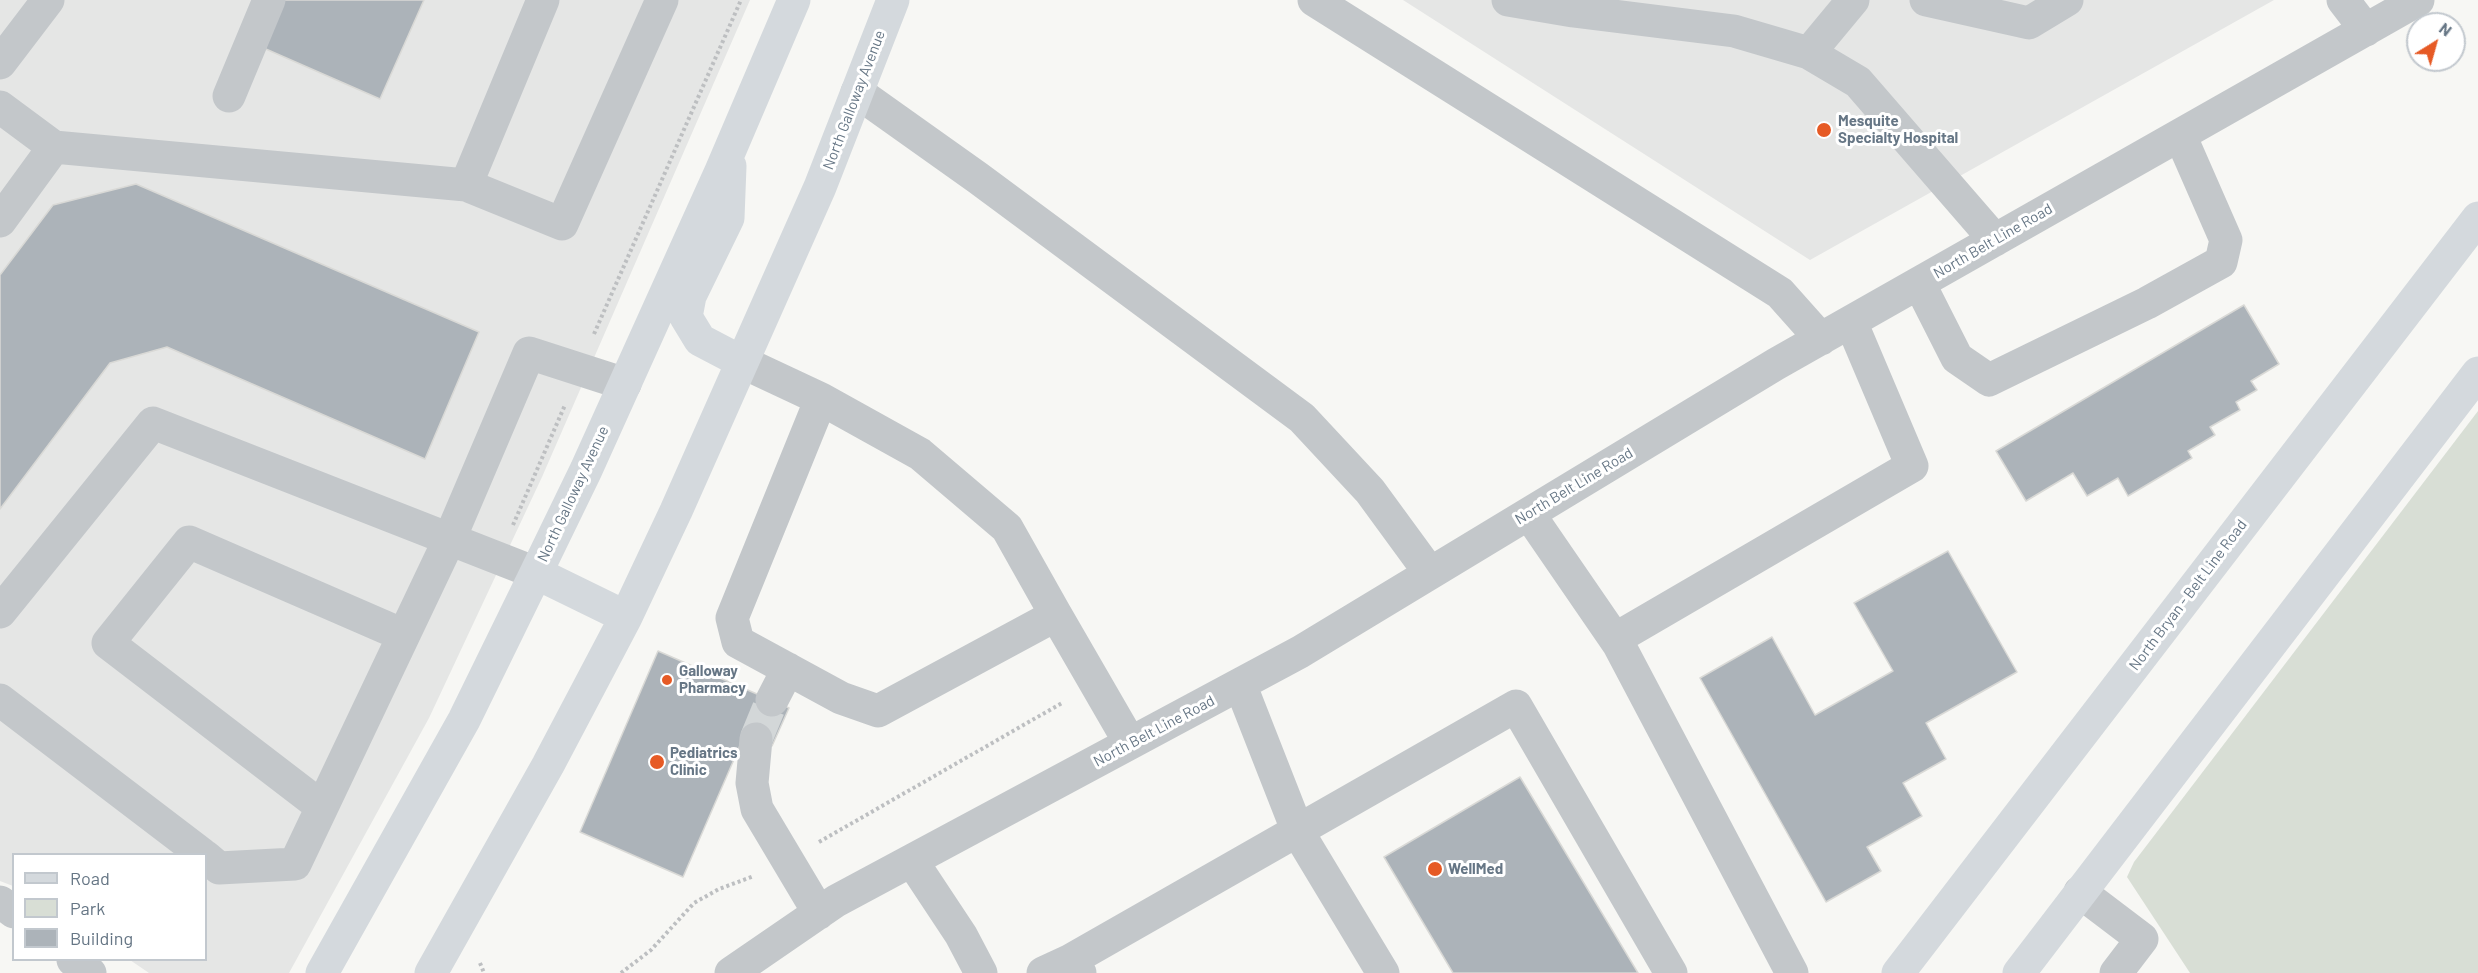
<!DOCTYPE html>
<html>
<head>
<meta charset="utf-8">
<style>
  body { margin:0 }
  #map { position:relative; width:2478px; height:973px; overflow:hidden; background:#f7f7f4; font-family:Barlow,sans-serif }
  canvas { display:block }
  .legend { position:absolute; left:12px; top:853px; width:195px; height:108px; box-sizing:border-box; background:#fff; border:2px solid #c2c8ce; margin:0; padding:8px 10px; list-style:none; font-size:18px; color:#667685 }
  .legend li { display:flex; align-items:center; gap:12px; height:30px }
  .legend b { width:30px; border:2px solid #c2c8ce }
  .north { position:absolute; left:2406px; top:12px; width:60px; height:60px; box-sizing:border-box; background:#fff; border:2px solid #c2c8ce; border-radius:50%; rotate:37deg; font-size:16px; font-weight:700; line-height:24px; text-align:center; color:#667685 }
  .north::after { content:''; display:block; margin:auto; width:21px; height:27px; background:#e65a25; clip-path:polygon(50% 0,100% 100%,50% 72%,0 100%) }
</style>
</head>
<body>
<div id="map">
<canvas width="2478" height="973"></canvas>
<ul class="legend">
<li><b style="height:8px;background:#d4d9dd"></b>Road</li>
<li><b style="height:16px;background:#d8ded5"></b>Park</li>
<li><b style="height:16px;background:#acb3b9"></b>Building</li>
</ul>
<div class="north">N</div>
</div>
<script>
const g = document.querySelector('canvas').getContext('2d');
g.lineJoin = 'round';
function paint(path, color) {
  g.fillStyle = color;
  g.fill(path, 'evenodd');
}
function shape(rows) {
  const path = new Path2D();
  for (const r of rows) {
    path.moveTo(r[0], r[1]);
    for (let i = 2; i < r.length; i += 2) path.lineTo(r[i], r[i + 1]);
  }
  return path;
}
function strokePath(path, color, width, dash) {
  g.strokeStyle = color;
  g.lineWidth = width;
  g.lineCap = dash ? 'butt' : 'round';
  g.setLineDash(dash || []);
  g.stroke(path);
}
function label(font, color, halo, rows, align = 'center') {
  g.font = font + ' Barlow,sans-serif';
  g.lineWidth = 6;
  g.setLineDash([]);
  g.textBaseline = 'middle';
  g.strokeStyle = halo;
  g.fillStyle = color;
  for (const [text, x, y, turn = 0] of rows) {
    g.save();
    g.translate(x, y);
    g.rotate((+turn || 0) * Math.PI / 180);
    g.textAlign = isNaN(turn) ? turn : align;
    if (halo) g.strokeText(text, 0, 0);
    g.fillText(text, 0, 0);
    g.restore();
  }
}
const built = shape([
  [0,0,750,0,542,477,429,718,289,973,149,973,130,960,206,960,206,854,14,854,13,886,0,881],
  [1403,0,2274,0,1810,260]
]);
const green = shape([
  [2478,411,2478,973,2190,973,2127,877,2134,862]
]);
const building = shape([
  [279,0,424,0,380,99,259,46,279,0],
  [136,184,479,332,425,459,167,347,110,363,0,509,0,275,53,205,136,184],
  [2244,305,2279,364,2251,381,2257,390,2236,402,2240,410,2210,427,2215,435,2188,451,2192,458,2128,496,2118,478,2087,496,2073,473,2026,501,1996,451,2244,305],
  [1948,551,2017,672,1926,723,1946,759,1903,783,1922,816,1867,847,1881,871,1826,902,1700,678,1772,637,1815,715,1893,671,1854,603,1948,551],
  [658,651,789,708,772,746,745,734,683,877,580,832,658,651],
  [1520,777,1638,973,1453,973,1384,857,1520,777]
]);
const minorTunnel = shape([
  [756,739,772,700]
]);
const path = shape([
  [594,334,741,0],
  [513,525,565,405],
  [819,842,1062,703],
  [480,963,484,973],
  [621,973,651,950,694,903,719,889,754,876]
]);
const minor = shape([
  [1314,0,1780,293,1821,339],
  [1508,0,1573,11,1734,31,1809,53,1858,82,1995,240],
  [1926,0,2029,23,2067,0],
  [2343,0,2366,30],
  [1809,53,1853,0],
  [0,63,48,0],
  [857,92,978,178,1302,418,1370,491,1430,573],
  [229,96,269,0],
  [0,107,54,147,466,185,562,224,662,0],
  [466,185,543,0],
  [0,221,54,147],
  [1919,283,1957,358,1989,380,2147,303,2221,262,2226,240,2180,135],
  [742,362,821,399,732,618,738,642,841,698,878,711,1056,615,1130,743],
  [821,399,920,454,1007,528,1056,615],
  [1529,514,1619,645,1792,973],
  [0,612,153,423,536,573],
  [1615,639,1912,466,1851,322],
  [1240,684,1298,832,1383,973],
  [0,700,202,854],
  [772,700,788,669],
  [756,739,752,783,757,809,819,913],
  [322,807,108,643,189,542,403,635],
  [206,857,219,868,295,864,450,538,529,353,625,384],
  [912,861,961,935,981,973],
  [2080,892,2142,939,2116,973],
  [0,902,14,912],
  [73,960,90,973],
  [1069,961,1516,706,1671,973],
  [731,973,836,901,1300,652,1776,364,2418,0],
  [1043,973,1069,961,1080,973]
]);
const major = shape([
  [730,166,728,218,690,296,686,317,700,340,742,362],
  [536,573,626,617],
  [322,973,464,720,536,573,586,470,721,171,794,0],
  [431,973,548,765,626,617,676,511,820,187,893,0],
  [1898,973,2478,218],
  [2019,973,2478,373]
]);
const markers = [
  [1824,130,8,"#e65a25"],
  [667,680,6,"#e65a25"],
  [657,762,8,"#e65a25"],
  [1435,869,8,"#e65a25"]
];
const streetNames = [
  ["North Galloway Avenue",854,100,-69],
  ["North Belt Line Road",1993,241,-30],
  ["North Belt Line Road",1574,486,-31],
  ["North Galloway Avenue",573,494,-65],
  ["North Bryan - Belt Line Road",2188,595,-53],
  ["North Belt Line Road",1154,731,-28]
];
const poiNames = [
  ["Mesquite",1838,121],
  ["Specialty Hospital",1838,138],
  ["Galloway",679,671],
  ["Pharmacy",679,688],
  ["Pediatrics",670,753],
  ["Clinic",670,770],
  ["WellMed",1448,869]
];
paint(built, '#e5e6e5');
paint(green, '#d8ded5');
paint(building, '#acb3b9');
strokePath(building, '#d9d9d6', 1.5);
strokePath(minorTunnel, '#d3d7d8', 33, [33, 16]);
strokePath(path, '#bdbfc1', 4, [3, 3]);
strokePath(minor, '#c3c7ca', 33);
strokePath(major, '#d4d9dd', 33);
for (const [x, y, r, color] of markers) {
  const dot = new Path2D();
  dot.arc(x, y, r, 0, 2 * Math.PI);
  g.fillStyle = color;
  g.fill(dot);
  strokePath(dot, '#fff', 2);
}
label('15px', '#667685', '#fff', streetNames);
label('bold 15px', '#667685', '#fff', poiNames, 'left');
</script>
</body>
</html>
